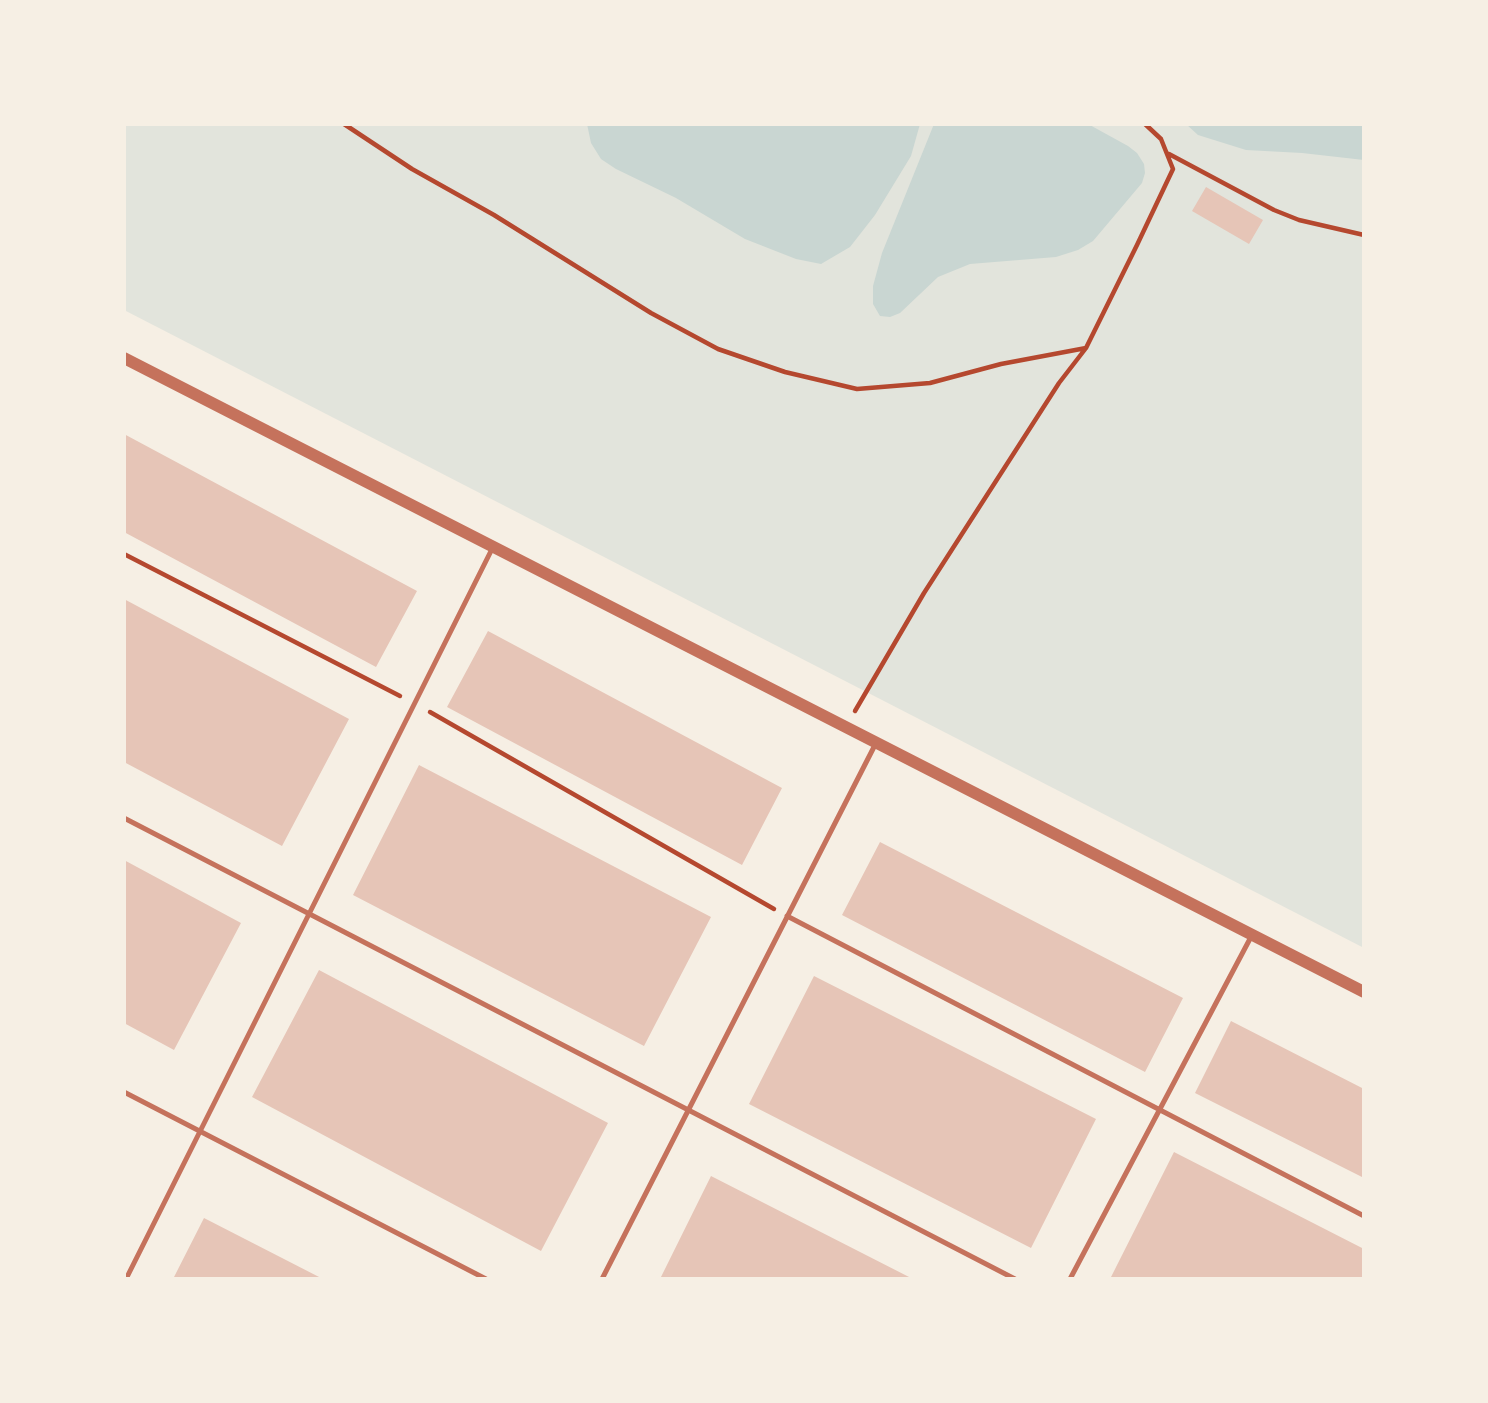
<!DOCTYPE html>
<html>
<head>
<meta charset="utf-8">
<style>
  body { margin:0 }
  #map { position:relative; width:1488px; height:1403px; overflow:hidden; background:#f6efe4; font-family:"PT Serif",serif }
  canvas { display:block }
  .frame { position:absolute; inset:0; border:126px solid #f6efe4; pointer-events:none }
</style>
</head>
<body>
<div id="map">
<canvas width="1488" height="1403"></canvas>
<div class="frame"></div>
</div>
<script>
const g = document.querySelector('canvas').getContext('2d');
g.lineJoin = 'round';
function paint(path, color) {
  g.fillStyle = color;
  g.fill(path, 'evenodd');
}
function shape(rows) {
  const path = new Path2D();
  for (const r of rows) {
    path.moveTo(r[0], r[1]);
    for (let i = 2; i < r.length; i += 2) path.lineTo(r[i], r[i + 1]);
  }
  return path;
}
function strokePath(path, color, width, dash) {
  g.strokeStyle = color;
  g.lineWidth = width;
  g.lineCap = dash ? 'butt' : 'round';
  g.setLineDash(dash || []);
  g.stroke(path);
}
const green = shape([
  [124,124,1364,124,1364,948,124,310]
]);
const water = shape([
  [587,124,920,124,911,156,875,215,850,247,821,264,796,259,745,239,676,198,616,169,601,159,591,143],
  [934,124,1088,124,1128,146,1137,153,1144,164,1145,173,1142,183,1093,241,1078,250,1056,257,970,264,938,277,900,313,890,317,880,316,873,304,873,286,882,253],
  [1186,124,1364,124,1364,160,1302,153,1246,150,1198,135]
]);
const building = shape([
  [1206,187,1263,220,1249,244,1192,211],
  [124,434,417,591,376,667,124,532],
  [124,599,349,719,282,846,124,762],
  [488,631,782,788,742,865,447,707],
  [419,765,711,917,644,1046,353,895],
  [880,842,1183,998,1145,1072,842,915],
  [124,860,241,923,174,1050,124,1023],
  [319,970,608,1123,541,1251,252,1097],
  [814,976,1096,1119,1031,1248,749,1104],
  [1231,1021,1364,1089,1364,1178,1195,1093],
  [1174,1152,1364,1249,1364,1279,1110,1279],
  [711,1176,913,1279,660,1279],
  [204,1218,323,1279,173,1279]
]);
const path = shape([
  [344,124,412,169,494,215,651,313,718,349,785,372,857,389,930,383,1001,364,1086,348],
  [1169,154,1274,210,1299,220,1364,235],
  [124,554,400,696],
  [855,711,924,593,1059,383,1086,348,1137,245,1173,169,1161,139,1145,124],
  [430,712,774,909]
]);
const service = shape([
  [124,818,1015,1279],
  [787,916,1364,1216],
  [124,1092,486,1279],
  [126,1279,493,547],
  [602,1279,876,743],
  [1070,1279,1252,935]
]);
const tertiary = shape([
  [124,358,1364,992]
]);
paint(green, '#e2e4dc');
paint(water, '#c9d6d2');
paint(building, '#e6c5b7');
strokePath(path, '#b5482f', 4.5);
strokePath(service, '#c5725c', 5);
strokePath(tertiary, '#c5725c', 12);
</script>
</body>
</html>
